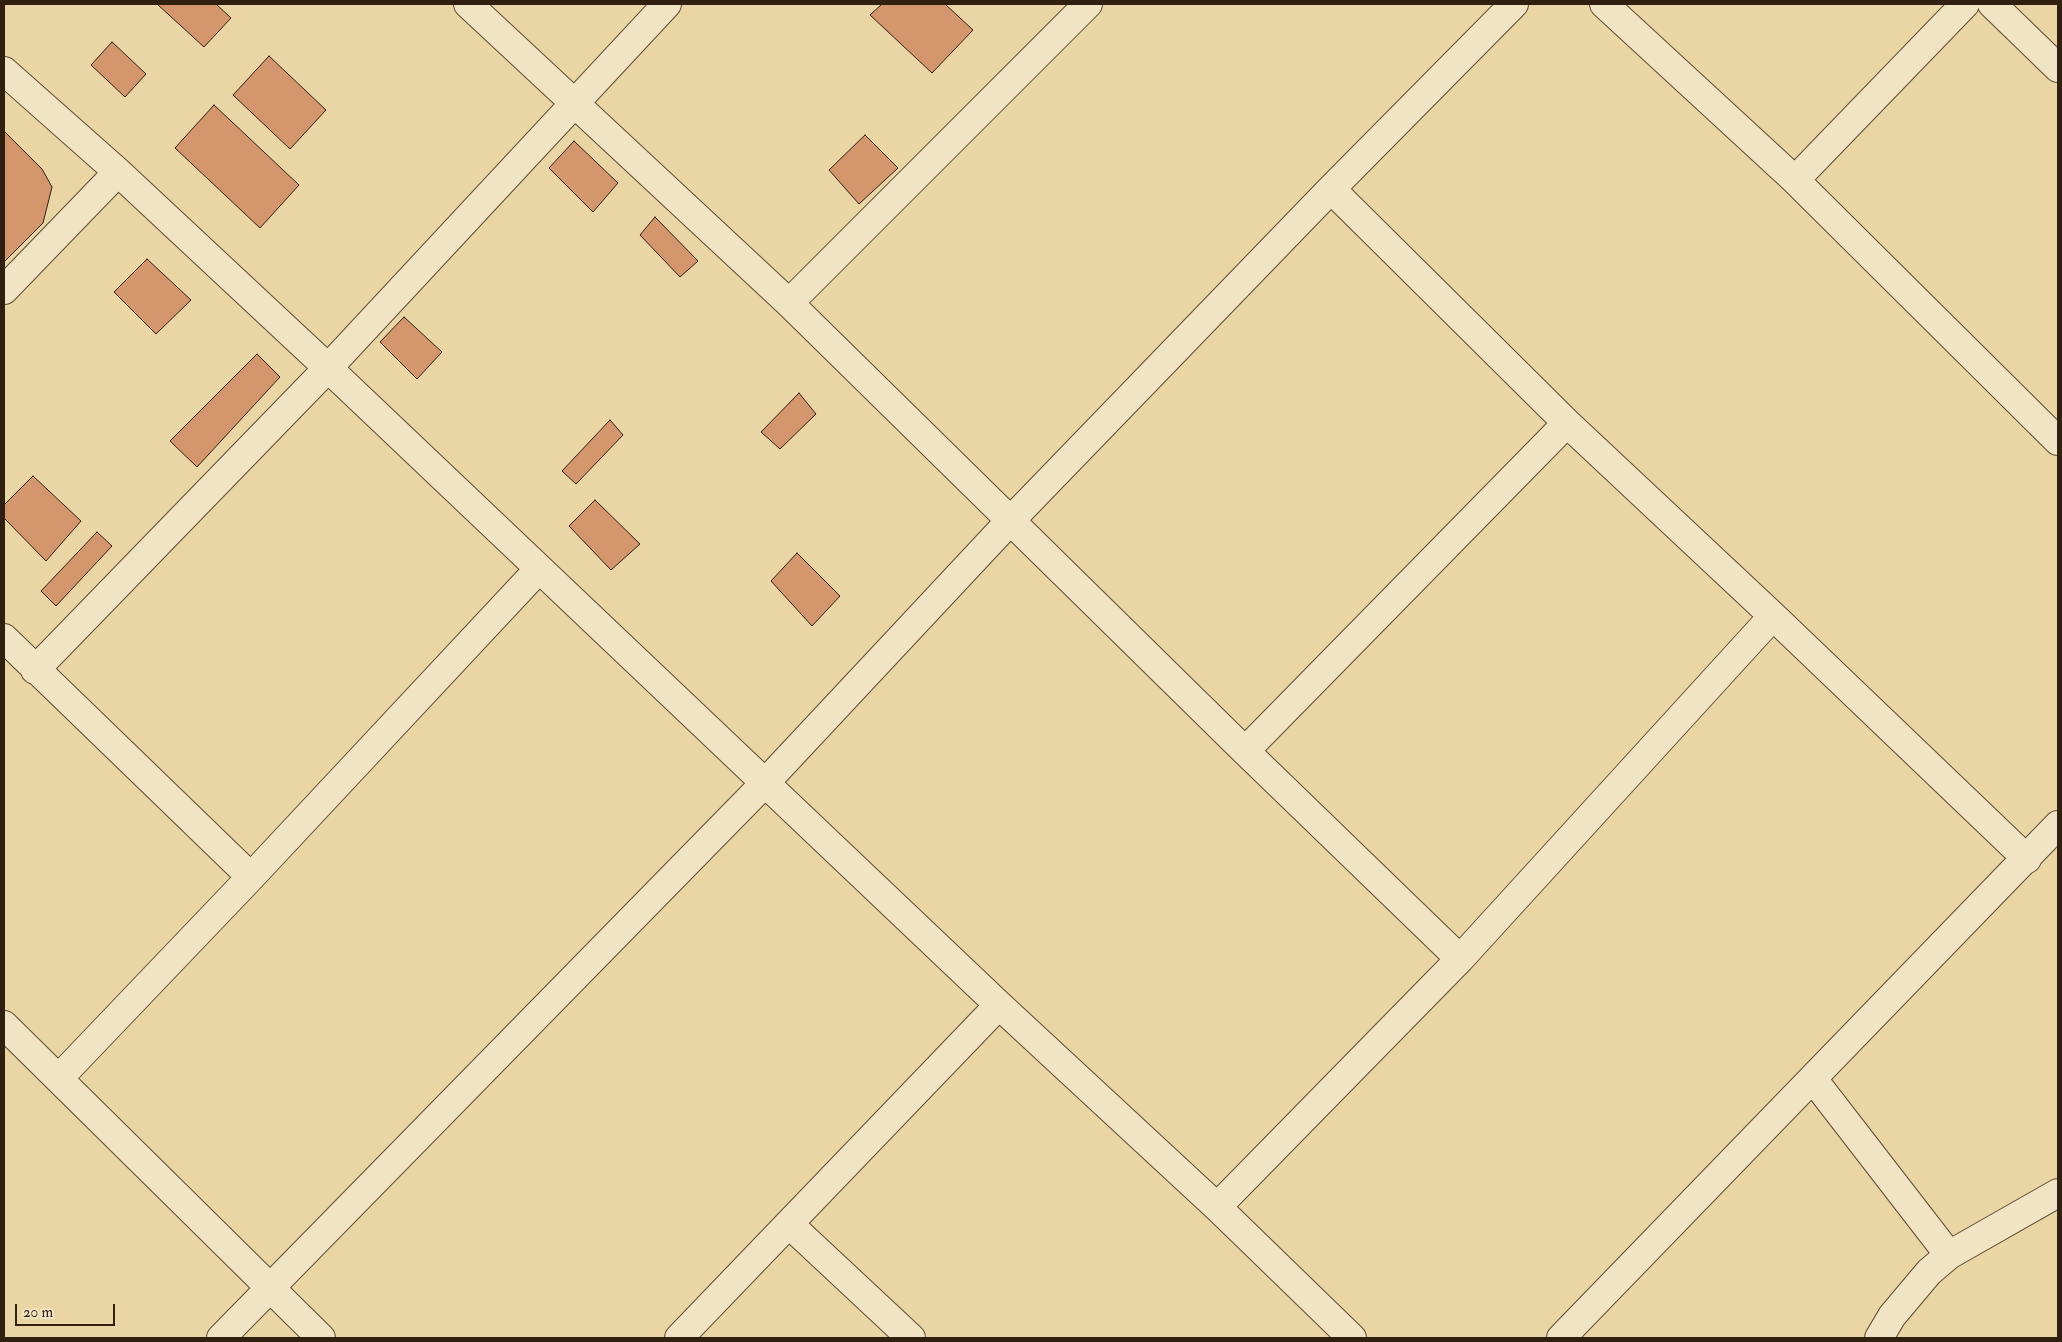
<!DOCTYPE html>
<html>
<head>
<meta charset="utf-8">
<style>
  body { margin:0 }
  #map { position:relative; width:2062px; height:1342px; overflow:hidden; background:#ead5a4; font-family:"IM FELL Double Pica",serif }
  canvas { display:block }
  .frame { position:absolute; inset:0; border:5px solid #311f10; pointer-events:none }
  .scale { position:absolute; left:15px; top:1304px; width:100px; height:22px; box-sizing:border-box; border:2px solid #311f10; border-top:0; padding-left:6px; font-size:15px; line-height:18px; white-space:nowrap; color:#311f10; -webkit-text-stroke:4px #f1e4c4; paint-order:stroke }
</style>
</head>
<body>
<div id="map">
<canvas width="2062" height="1342"></canvas>
<div class="frame"></div>
<div class="scale">20 m</div>
</div>
<script>
const g = document.querySelector('canvas').getContext('2d');
g.lineJoin = 'round';
function paint(path, color) {
  g.fillStyle = color;
  g.fill(path, 'evenodd');
}
function shape(rows) {
  const path = new Path2D();
  for (const r of rows) {
    path.moveTo(r[0], r[1]);
    for (let i = 2; i < r.length; i += 2) path.lineTo(r[i], r[i + 1]);
  }
  return path;
}
function strokePath(path, color, width, dash) {
  g.strokeStyle = color;
  g.lineWidth = width;
  g.lineCap = dash ? 'butt' : 'round';
  g.setLineDash(dash || []);
  g.stroke(path);
}
const building = shape([
  [157,4,216,4,231,18,204,47,157,4],
  [882,4,945,4,973,30,932,73,870,15,882,4],
  [112,42,146,74,125,97,91,65,112,42],
  [269,56,326,110,290,149,233,95,269,56],
  [214,105,299,185,260,228,175,148,214,105],
  [4,131,42,169,52,187,43,223,4,262,4,131],
  [865,135,898,168,859,204,829,170,865,135],
  [574,141,618,183,593,212,549,168,574,141],
  [655,217,698,261,680,277,640,235,655,217],
  [147,259,191,300,156,334,114,292,147,259],
  [404,317,442,352,417,379,380,342,404,317],
  [257,354,280,377,197,467,170,441,257,354],
  [799,393,816,414,780,449,761,432,799,393],
  [610,420,623,435,576,484,562,471,610,420],
  [33,476,81,521,46,561,4,518,4,505,33,476],
  [595,500,640,544,611,570,569,526,595,500],
  [97,532,112,546,56,606,41,591,97,532],
  [797,553,840,596,812,626,771,581,797,553]
]);
const minor = shape([
  [468,4,789,303,1245,751,1460,959],
  [1604,4,1795,180,2058,441],
  [1992,4,2058,68],
  [4,71,118,172,328,368,999,1005,1217,1207,1352,1338],
  [1795,180,1965,4],
  [1331,189,1567,423,1773,616,2027,859],
  [4,290,118,172],
  [789,303,1088,4],
  [4,638,251,877],
  [35,670,328,368,667,4],
  [1245,751,1567,423],
  [4,1025,321,1338],
  [59,1078,251,877,538,570],
  [1813,1079,1949,1255],
  [1217,1207,1460,959,1773,616],
  [789,1224,911,1338],
  [221,1338,764,784,1010,521,1331,189,1514,4],
  [679,1338,999,1005],
  [1879,1338,1892,1316,1929,1272,1949,1255,2058,1193]
]);
const tertiary = shape([
  [1561,1338,2058,825]
]);
paint(building, '#d4966d');
strokePath(building, '#311f10', 1);
strokePath(minor, '#5f4c35', 30);
strokePath(tertiary, '#5f4c35', 30);
strokePath(minor, '#f1e4c4', 28);
strokePath(tertiary, '#f1e4c4', 28);
</script>
</body>
</html>
